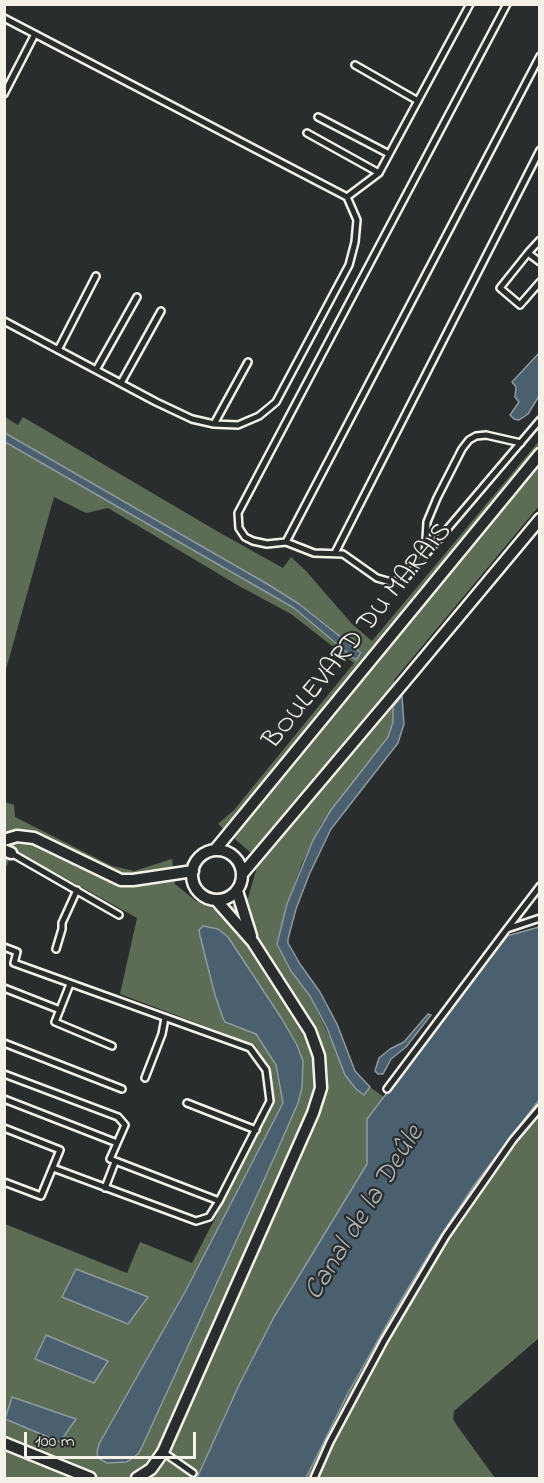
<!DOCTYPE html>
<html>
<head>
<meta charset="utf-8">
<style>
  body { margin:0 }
  #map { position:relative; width:544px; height:1483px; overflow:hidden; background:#2a2d2e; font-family:"Indie Flower",sans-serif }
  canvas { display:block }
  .frame { position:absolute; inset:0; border:6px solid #f4f1e8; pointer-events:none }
  .scale { position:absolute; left:24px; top:1432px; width:172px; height:27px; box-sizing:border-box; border:3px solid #f4f1e8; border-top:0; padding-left:8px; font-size:18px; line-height:21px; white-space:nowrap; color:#f4f1e8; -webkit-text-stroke:4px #2a2d2e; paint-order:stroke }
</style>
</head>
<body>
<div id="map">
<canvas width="544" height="1483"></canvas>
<div class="frame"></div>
<div class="scale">100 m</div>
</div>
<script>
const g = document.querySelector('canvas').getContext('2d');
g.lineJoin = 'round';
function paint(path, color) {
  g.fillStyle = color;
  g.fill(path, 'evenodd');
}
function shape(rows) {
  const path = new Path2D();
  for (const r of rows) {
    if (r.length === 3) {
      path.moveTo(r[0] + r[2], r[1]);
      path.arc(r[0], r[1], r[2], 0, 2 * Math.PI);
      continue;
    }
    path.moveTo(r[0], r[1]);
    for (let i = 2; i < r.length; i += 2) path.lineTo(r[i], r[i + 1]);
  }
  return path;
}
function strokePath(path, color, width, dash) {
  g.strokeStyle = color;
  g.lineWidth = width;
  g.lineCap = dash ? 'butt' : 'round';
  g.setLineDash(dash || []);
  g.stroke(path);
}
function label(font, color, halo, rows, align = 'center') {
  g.font = font + ' "Indie Flower",sans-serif';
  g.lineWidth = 4.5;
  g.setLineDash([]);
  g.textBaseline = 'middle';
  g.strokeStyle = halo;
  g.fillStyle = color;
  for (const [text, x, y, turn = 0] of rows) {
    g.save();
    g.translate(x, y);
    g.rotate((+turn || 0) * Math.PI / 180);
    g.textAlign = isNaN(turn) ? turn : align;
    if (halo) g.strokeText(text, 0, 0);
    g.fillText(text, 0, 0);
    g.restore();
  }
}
const green = shape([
  [5,417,18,425,23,417,222,534,283,568,291,557,306,571,352,624,372,641,539,441,539,506,394,680,402,696,393,707,393,722,388,737,321,824,302,863,287,904,277,945,292,971,310,996,336,1050,363,1095,370,1087,384,1097,367,1120,367,1164,274,1317,239,1385,197,1478,5,1478,5,1224,127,1273,140,1242,192,1263,275,1102,269,1069,255,1045,120,994,137,918,13,849,5,870,5,802,14,805,15,817,112,866,134,871,172,859,175,884,196,901,221,912,248,898,259,860,218,824,234,810,354,663,291,614,239,586,108,508,86,513,54,497,5,673,5,442,294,608,356,660,362,654,299,604,269,585,5,433],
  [539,1100,539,1338,454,1411,453,1419,458,1427,495,1478,306,1478,347,1395,395,1310,434,1246,475,1184]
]);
const water = shape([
  [539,353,539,396,528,414,519,420,514,419,510,415,519,402,515,397,516,387,512,382,539,353],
  [5,433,269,585,299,604,361,653,356,660,294,608,5,442,5,433],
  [402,696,404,724,398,743,331,829,309,875,296,909,288,939,288,943,300,964,320,992,337,1024,355,1071,370,1087,364,1095,356,1089,345,1075,327,1028,310,996,291,971,277,944,287,904,313,840,331,810,388,737,393,722,393,707,402,696],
  [203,926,218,929,228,937,282,1019,297,1045,303,1061,302,1088,298,1103,274,1158,141,1449,138,1454,127,1462,107,1463,98,1458,97,1452,99,1444,186,1290,283,1103,276,1065,256,1034,225,1022,223,1018,215,995,200,936,199,930,203,926],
  [539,927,539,1100,475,1184,434,1246,395,1310,347,1395,306,1478,197,1478,239,1385,274,1317,367,1164,367,1119,507,936,539,927],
  [428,1014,431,1015,406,1047,391,1059,383,1074,378,1074,375,1071,379,1058,390,1049,404,1042,428,1014],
  [76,1269,148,1297,128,1324,62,1297,76,1269],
  [46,1335,108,1361,94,1383,35,1359,46,1335],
  [12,1397,76,1419,60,1442,5,1419,12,1397]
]);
const service = shape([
  [507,4,238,513,239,528,245,537,253,541,267,544,286,542,314,553,343,554,377,578,391,582,404,580,540,420],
  [4,18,347,197,379,173,470,4],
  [355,65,418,101],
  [4,94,35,34],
  [318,117,389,154],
  [307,133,379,173],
  [540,240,528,253,540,262],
  [528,253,500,288,520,305,540,282],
  [4,321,156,402,192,419,214,424,248,362],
  [58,350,96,276],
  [96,370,137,297],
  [121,383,161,311],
  [214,424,238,425,259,416,276,402,349,265,355,242,357,220,347,197],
  [286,542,540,56],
  [335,553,540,150],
  [425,556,427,522,437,498,462,449,469,440,476,436,486,435,521,443],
  [11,853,119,915],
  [507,929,540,886],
  [4,947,17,952,14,963,250,1048,266,1070,270,1101,219,1201],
  [56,949,62,929,62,923,77,890],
  [70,984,55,1022,112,1046],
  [4,988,60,1010],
  [4,1043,122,1089],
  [4,1074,118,1117,125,1125,110,1159,219,1201,209,1217,196,1221,53,1168],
  [145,1078,162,1034,165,1018],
  [387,1089,507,929,540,918],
  [4,1099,117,1143],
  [187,1103,256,1130],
  [4,1128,60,1150,41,1196,4,1182],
  [105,1188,115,1162],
  [163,1452,193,1473],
  [314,1478,330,1442,384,1341,446,1236,513,1140,540,1108]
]);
const minor = shape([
  [4,840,17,836,34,838,121,880,133,880,193,871],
  [4,850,11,853],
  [215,850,540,454],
  [217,875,25],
  [243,873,405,681,540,519],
  [237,891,251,936],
  [4,1443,90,1478],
  [137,1478,151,1469,163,1452,313,1113,321,1088,319,1056,310,1031,253,942,216,900]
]);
const streetNames = [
  ["BOULEVARD DU MARAIS",359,637,-51]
];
const waterNames = [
  ["Canal de la Deûle",366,1214,-58]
];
paint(green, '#5c6c55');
paint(water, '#4b606f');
strokePath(water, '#8f9a9f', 1.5);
strokePath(service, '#f4f1e8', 10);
strokePath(minor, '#f4f1e8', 15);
strokePath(service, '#2a2d2e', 5);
strokePath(minor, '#2a2d2e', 10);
label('27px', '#f4f1e8', '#2a2d2e', streetNames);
label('italic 28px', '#b0b7b8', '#2a2d2e', waterNames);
</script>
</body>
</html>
